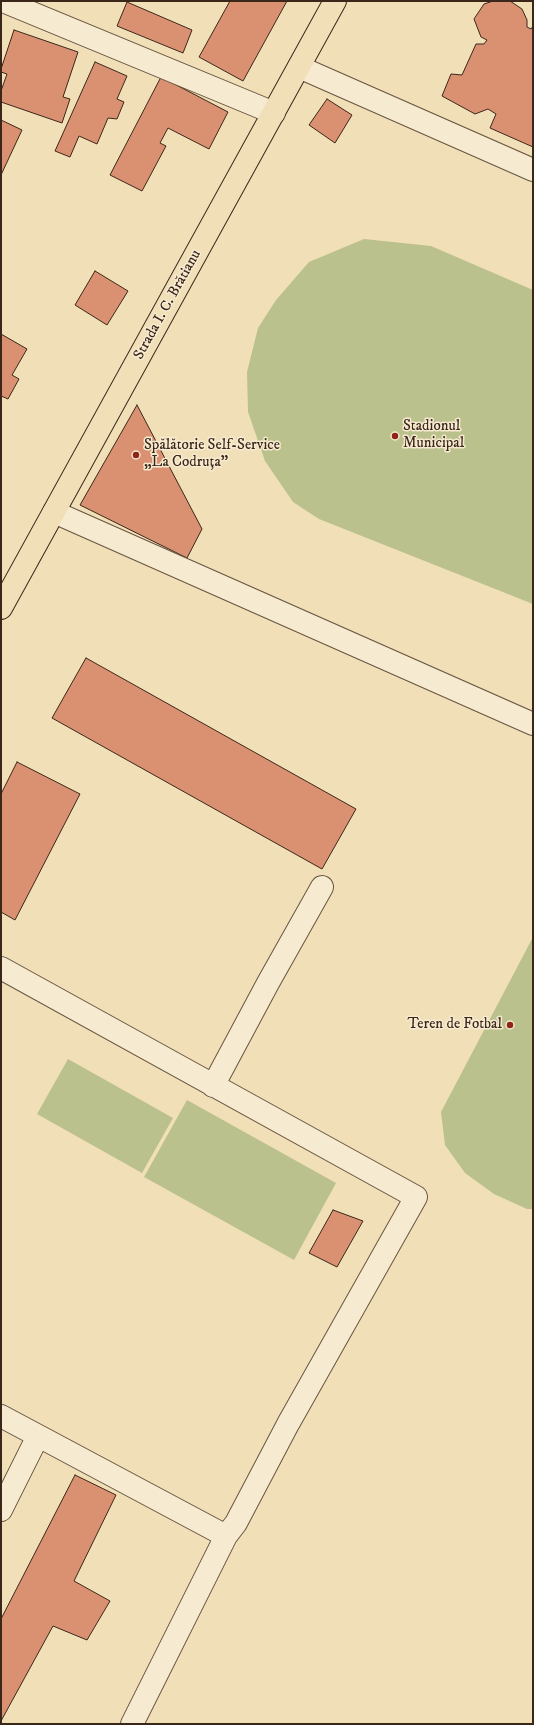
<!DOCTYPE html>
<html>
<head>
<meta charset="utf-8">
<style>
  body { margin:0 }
  #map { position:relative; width:534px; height:1725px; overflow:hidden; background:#f1dfb7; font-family:"IM FELL DW Pica",serif }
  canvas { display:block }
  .frame { position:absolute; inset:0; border:2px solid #3b271a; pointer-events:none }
</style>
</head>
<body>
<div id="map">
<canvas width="534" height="1725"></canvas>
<div class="frame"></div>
</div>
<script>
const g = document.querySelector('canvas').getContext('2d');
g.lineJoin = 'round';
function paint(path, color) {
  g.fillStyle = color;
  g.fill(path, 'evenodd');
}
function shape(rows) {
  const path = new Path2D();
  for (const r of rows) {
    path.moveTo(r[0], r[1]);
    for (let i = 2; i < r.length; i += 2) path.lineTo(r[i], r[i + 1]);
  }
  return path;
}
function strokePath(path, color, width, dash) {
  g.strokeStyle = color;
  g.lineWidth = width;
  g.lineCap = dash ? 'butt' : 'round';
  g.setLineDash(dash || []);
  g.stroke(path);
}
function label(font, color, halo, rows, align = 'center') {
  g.font = font + ' "IM FELL DW Pica",serif';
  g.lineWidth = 3;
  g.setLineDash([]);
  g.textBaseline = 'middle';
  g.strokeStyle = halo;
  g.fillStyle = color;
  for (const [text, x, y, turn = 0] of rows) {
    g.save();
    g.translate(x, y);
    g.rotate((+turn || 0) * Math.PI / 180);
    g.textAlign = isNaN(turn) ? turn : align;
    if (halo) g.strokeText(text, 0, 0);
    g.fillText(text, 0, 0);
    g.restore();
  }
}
const green = shape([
  [364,239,431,246,533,290,533,604,319,519,293,502,265,461,248,412,247,372,258,328,276,300,309,262],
  [533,937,533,1209,527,1209,494,1194,465,1173,445,1145,441,1112],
  [68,1059,173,1118,142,1173,37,1114],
  [187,1100,336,1183,294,1260,144,1177]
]);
const building = shape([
  [230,1,287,1,243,81,199,57,230,1],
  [493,1,510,1,522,9,527,20,527,27,531,29,533,26,533,147,490,128,496,114,488,109,475,114,442,96,451,74,462,75,476,44,484,44,487,40,481,37,474,19,484,4,493,1],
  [127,2,192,30,183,53,117,26,127,2],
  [14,30,78,52,63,97,70,99,62,123,1,102,1,91,7,74,1,72,1,69,14,30],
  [95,62,127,76,117,99,124,102,117,119,108,118,97,144,79,136,70,157,55,151,95,62],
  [161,77,228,112,209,149,168,128,160,143,166,146,142,191,110,175,161,77],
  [327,99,352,115,335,143,309,125,327,99],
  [1,120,22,130,1,175,1,120],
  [95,271,128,291,107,325,75,305,95,271],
  [1,334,27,349,12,375,19,379,8,399,1,396,1,334],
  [137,405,202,529,187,558,80,505,137,405],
  [86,658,356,809,322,869,52,718,86,658],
  [17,762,80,794,15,920,1,912,1,794,17,762],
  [333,1210,363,1221,337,1267,309,1253,333,1210],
  [75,1475,116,1495,74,1581,110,1601,87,1640,53,1626,1,1721,1,1619,75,1475]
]);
const minor = shape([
  [3,1,274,113],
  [299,67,533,170],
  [54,512,533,724],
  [1,968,416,1197,288,1424,236,1523,226,1536,132,1724],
  [213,1086,268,983,322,887],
  [1,1416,226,1536],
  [1,1510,38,1436]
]);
const major = shape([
  [1,608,335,1]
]);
const markers = [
  [395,436,4,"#8f2418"],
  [136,455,4,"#8f2418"],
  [510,1025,4,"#8f2418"]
];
const streetNames = [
  ["Strada I. C. Brătianu",168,305,-61]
];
const poiNames = [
  ["Stadionul",403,427],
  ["Municipal",403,444],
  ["Spălătorie Self-Service",144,446],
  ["„La Codruța”",144,463],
  ["Teren de Fotbal",502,1025,"right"]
];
paint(green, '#bbc18d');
paint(building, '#da9172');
strokePath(building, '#3b271a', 1);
strokePath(minor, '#685541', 24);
strokePath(major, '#3b271a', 24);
strokePath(minor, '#f6ead0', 22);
strokePath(major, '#f1dfb7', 22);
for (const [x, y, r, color] of markers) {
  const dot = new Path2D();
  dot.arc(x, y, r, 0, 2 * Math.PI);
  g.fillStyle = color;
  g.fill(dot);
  strokePath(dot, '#f6ead0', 1.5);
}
label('15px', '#3b271a', '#f6ead0', streetNames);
label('15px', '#3b271a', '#f6ead0', poiNames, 'left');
</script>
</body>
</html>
